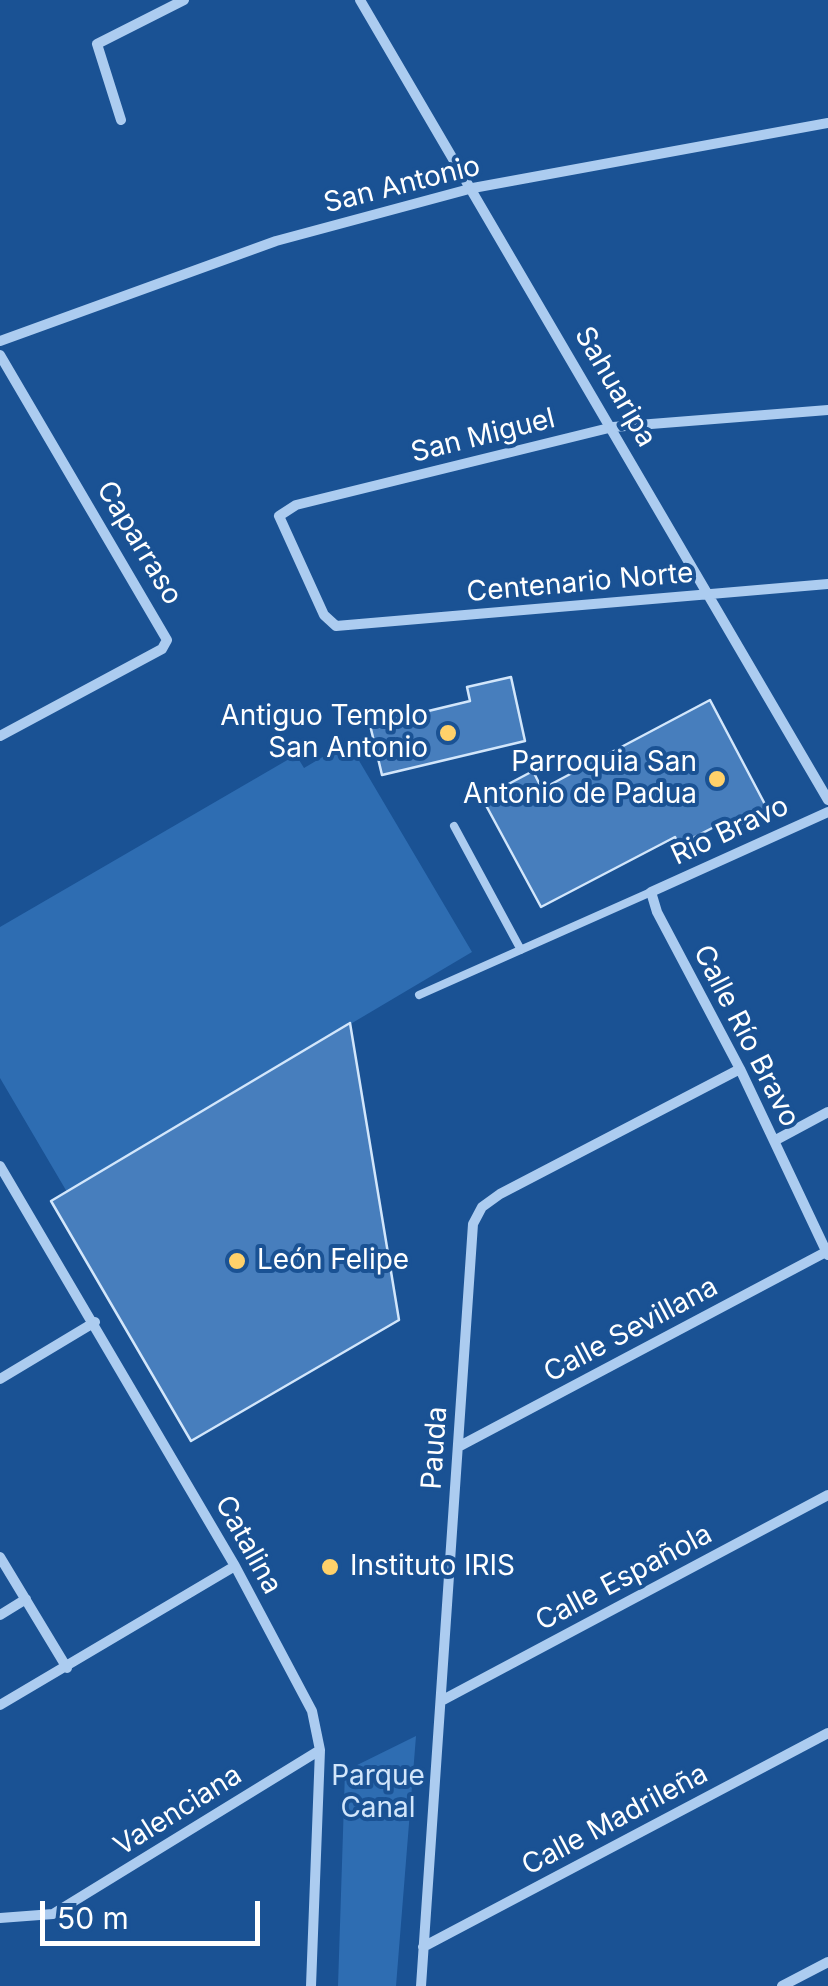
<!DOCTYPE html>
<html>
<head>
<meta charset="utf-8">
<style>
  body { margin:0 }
  #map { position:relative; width:828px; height:1986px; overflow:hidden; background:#1a5294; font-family:Inter,sans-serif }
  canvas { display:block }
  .scale { position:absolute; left:40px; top:1901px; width:220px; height:45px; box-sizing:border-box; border:5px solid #fff; border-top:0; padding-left:12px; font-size:30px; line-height:35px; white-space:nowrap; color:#fff; -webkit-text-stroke:8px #1a5294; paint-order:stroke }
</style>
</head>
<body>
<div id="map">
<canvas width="828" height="1986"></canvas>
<div class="scale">50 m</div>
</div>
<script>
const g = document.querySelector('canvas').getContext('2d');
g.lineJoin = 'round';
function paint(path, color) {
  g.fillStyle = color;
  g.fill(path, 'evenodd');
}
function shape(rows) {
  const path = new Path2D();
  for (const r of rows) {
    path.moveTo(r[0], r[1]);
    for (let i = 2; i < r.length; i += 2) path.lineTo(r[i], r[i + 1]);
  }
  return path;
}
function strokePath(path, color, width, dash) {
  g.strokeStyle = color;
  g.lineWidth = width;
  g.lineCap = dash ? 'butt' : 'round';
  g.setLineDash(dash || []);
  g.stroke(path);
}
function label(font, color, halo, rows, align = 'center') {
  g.font = font + ' Inter,sans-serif';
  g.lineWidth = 8;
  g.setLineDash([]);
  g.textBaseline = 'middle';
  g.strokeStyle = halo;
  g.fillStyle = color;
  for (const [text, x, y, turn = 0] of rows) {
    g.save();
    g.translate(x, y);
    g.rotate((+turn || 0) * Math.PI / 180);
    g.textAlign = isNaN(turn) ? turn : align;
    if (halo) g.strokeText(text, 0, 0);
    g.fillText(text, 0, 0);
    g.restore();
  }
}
const green = shape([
  [348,742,472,952,67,1192,0,1078,0,927,296,755,304,768],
  [416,1736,396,1986,338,1986,345,1771]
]);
const building = shape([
  [511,677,525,741,382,775,370,725,470,701,467,687,511,677],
  [710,700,768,810,728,831,724,822,679,845,675,837,541,907,482,798,533,771,542,789,710,700],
  [350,1023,399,1320,191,1441,51,1201,350,1023]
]);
const lane = shape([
  [454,826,521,950],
  [419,995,651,892]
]);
const street = shape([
  [360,0,828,800],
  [121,120,97,44,184,0],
  [0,341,276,241,473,188,828,123],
  [0,355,167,640,162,649,0,736],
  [828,410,613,427,296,505,279,516,324,615,336,626,828,584],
  [828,812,651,892,657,912,740,1069,828,1255],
  [774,1141,828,1112],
  [0,1166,235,1566,312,1711,320,1750,311,1986],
  [0,1379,95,1322],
  [458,1447,826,1252],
  [0,1557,67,1668],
  [0,1615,26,1599],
  [441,1701,828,1495],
  [0,1705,235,1566],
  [0,1918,53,1914,320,1750],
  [423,1947,828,1733],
  [421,1986,473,1224,482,1207,500,1194,740,1069],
  [782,1986,828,1962]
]);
const markers = [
  [448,733,10,"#ffd16a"],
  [717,779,10,"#ffd16a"],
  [237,1261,10,"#ffd16a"],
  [330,1567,10,"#ffd16a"]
];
const streetNames = [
  ["San Antonio",402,185,-14],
  ["Sahuaripa",615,387,60],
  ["San Miguel",483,436,-14],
  ["Caparraso",139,543,59],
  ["Centenario Norte",580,583,-5],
  ["Rio Bravo",730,831,-25],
  ["Calle Río Bravo",746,1036,63],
  ["Calle Sevillana",631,1330,-28],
  ["Pauda",435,1448,-86],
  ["Catalina",248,1545,61],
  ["Calle Española",624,1578,-28],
  ["Valenciana",178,1811,-32],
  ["Calle Madrileña",615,1820,-28]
];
const poiNames = [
  ["Antiguo Templo",428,717],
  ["San Antonio",428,749],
  ["Parroquia San",697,763],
  ["Antonio de Padua",697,795],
  ["León Felipe",257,1261,"left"],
  ["Instituto IRIS",350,1567,"left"]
];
const parkNames = [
  ["Parque",378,1777],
  ["Canal",378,1809]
];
paint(green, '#2e6db2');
paint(building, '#477ebd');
strokePath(building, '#d2e6fb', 2.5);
strokePath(lane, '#acccf0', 8);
strokePath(street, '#acccf0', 10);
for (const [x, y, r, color] of markers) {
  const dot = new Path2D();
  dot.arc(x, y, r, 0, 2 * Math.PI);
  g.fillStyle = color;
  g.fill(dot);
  strokePath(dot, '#1a5294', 4);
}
label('28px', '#fff', '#1a5294', streetNames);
label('28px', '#fff', '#1a5294', poiNames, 'right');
label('28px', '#d2e6fb', '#1a5294', parkNames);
</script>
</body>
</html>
